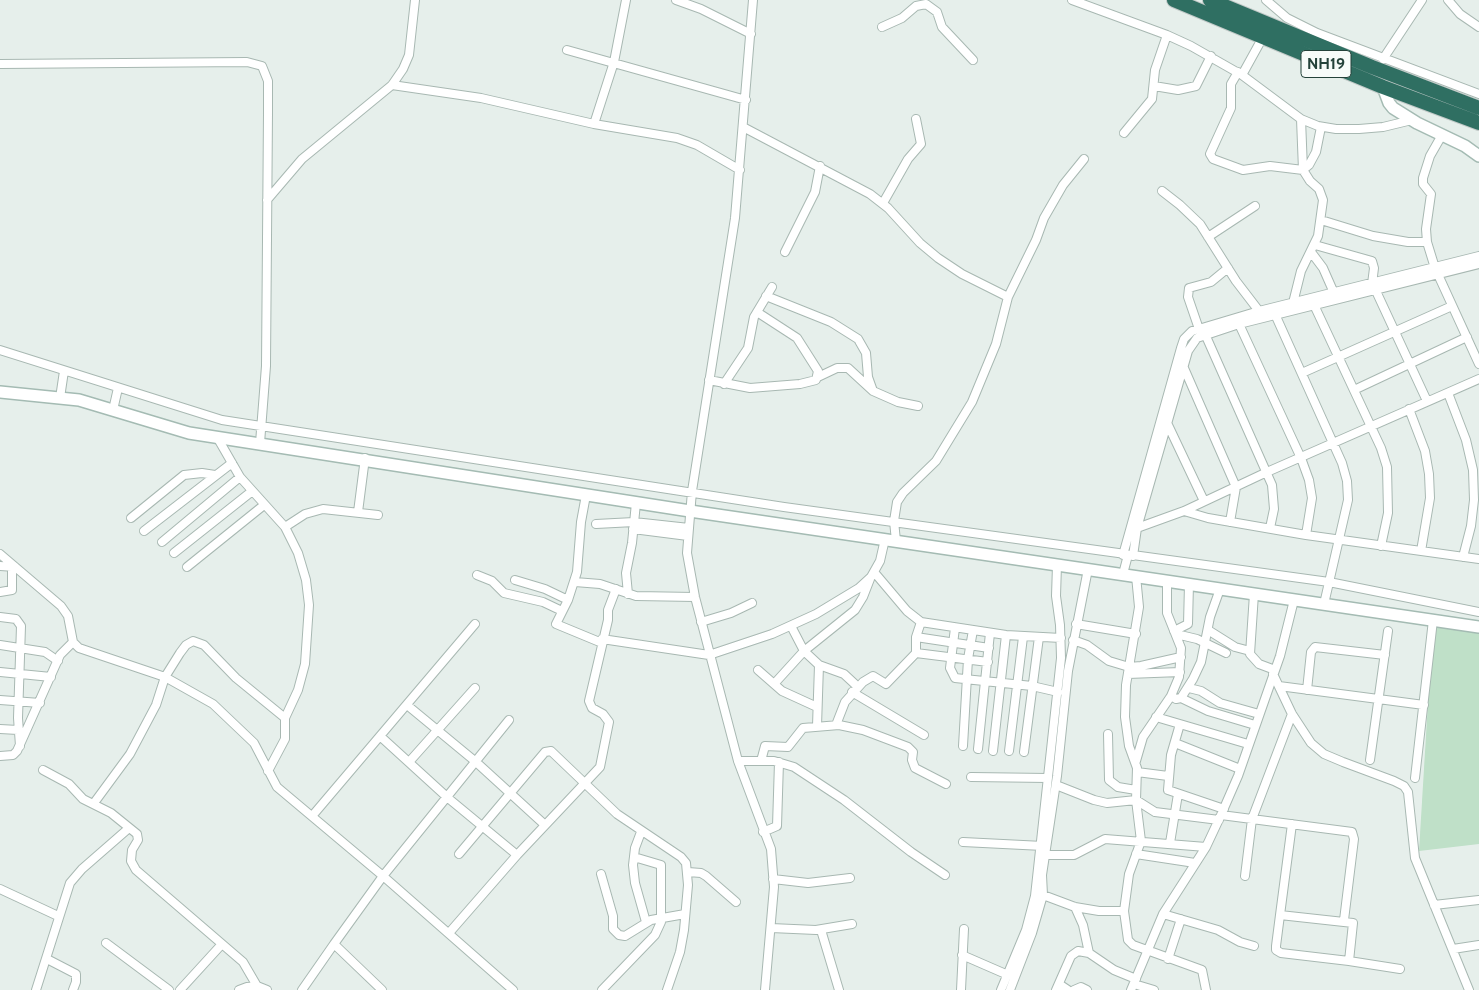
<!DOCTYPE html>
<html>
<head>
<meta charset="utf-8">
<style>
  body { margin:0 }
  canvas { display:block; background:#e6efeb }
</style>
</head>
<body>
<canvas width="1479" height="990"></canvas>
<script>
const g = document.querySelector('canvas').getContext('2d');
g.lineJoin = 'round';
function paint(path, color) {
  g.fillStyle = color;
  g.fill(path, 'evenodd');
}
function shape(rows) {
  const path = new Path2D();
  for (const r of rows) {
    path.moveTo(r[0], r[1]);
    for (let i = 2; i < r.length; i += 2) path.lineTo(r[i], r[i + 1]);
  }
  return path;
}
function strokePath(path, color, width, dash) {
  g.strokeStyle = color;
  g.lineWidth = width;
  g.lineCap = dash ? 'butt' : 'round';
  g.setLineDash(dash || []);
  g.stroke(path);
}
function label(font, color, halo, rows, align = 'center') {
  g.font = font + ' Cabin,sans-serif';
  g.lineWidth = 4.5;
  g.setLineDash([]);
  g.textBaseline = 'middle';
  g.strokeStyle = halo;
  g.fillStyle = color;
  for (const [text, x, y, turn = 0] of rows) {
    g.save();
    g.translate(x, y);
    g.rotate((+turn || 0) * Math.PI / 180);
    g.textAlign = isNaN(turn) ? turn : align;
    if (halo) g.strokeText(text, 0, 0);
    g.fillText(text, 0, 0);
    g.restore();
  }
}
const green = shape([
  [1433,620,1479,627,1479,844,1419,851]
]);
const street = shape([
  [676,0,701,9,751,34],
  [753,0,735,218,692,491,687,553,695,597,738,761,771,849,774,887,765,990],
  [1072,0,1167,35,1191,46,1242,75,1301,119,1318,126,1336,129,1359,129,1383,127,1412,120],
  [1266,0,1287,18,1317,33,1479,94],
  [1448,0,1460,14,1479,27],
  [882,27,902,18,916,6,926,4,937,12,942,27,973,60],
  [567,50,746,100],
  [1383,59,1422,0],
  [0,64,247,62,262,66,268,81,268,112,266,366,260,443],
  [1238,72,1231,84,1231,108,1210,154,1213,159,1243,170,1270,166,1303,170,1309,165,1316,152,1321,127],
  [1242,75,1263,37],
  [392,85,481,98,594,124,677,138,697,145,740,170],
  [1154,86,1178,90,1196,86,1211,56],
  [594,124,614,62,626,0],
  [743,127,870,194,888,208,920,243,938,258,962,274,1008,297],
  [1124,133,1152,99,1155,70,1167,35],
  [1442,135,1430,156,1423,178,1423,184,1431,194,1426,229,1427,242,1435,268,1479,364],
  [1162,191,1180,205,1200,224,1236,281,1259,311],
  [267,200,302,159,392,85,403,69,409,55,415,0],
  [883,203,908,159,921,144,916,119],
  [1321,220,1373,236,1408,242,1427,242],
  [1208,237,1255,206],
  [1315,245,1372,261,1374,268,1372,284],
  [785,252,815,192,820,166],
  [1311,252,1323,268,1334,293],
  [1376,291,1427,401],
  [766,296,831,322,858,339,866,353,868,377,873,391],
  [1293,303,1301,271,1318,236,1323,200,1319,189,1310,181,1303,170,1301,119],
  [1315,307,1381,448,1387,467,1388,513,1381,546],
  [1274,312,1342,463,1347,481,1348,500,1324,604],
  [1239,324,1301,458,1309,480,1312,498,1306,535],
  [1200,332,1188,297,1189,288,1211,282,1228,268],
  [1205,334,1272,485,1274,509,1270,528],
  [0,350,222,420,784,507,1329,582,1479,612],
  [1184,368,1236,487,1230,522],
  [1302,373,1452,306],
  [818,377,837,368,848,368,873,391,898,402,918,406],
  [709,380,750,388,800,384,816,380,818,371,797,338,757,312],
  [724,384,748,348,754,317,772,287],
  [1354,390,1467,337],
  [1448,393,1466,440,1473,470,1474,500,1471,526,1463,557],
  [60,398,64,371],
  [1409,409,1425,451,1429,474,1430,498,1421,551],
  [113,410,118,388],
  [1168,425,1204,501],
  [217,437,240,477,285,527,298,553,306,580,309,605,305,664,298,690,285,718,285,739,268,771],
  [586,495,581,522,577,572,568,600,556,624,602,643],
  [1184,511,1208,518,1306,535,1479,559],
  [358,512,365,458],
  [131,518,184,475,202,473,215,475],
  [596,524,634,522,689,528],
  [285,527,305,514,323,509,378,515],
  [1137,528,1184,511,1267,472,1479,379],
  [633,529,688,536],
  [144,531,232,463],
  [896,541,894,521,897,502,903,493,936,461,972,402,996,344,1008,297,1036,240,1044,218,1063,185,1084,159],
  [162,542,240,477],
  [174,553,251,492],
  [0,554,61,606,68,616,73,642,79,648,165,677,213,704,254,743,277,787,383,876,513,990],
  [1123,555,1181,348,1184,339,1192,331,1259,311,1479,256],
  [1133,556,1137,528,1188,351,1197,338,1239,324,1479,264],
  [0,566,15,567],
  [187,567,264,505],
  [874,572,907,611,921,622,1006,635,1061,638],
  [1123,574,1128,555],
  [477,575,492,581,504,593,543,602,562,611],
  [515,580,545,589,568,600],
  [575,582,600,584,636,596,695,597],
  [0,592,12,590,12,567],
  [628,594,626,573,632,543,636,503],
  [1254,594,1250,654,1259,664,1275,670],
  [0,617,16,619,21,626,18,718,20,746],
  [701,622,731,613,752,603],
  [921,622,916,637,916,653,988,662],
  [1076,624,1136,634],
  [791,626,804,651,819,665,844,674,858,687],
  [955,628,950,668,955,678,1032,686,1058,692],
  [1208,630,1235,647,1250,651],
  [1174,631,1188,624,1189,584],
  [1176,634,1197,639,1226,653],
  [916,637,989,648],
  [602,639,709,655,772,634,816,614,859,588,871,577,880,561,885,539],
  [1073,640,1087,645,1109,661,1129,667,1141,666,1181,657],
  [0,645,45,652,58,661],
  [758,670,782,691,817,707],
  [0,672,51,677],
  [1128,674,1180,672],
  [1273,674,1292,714,1311,743,1324,754,1343,762,1394,781,1404,786,1408,792,1415,858,1469,990],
  [774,684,804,651,855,610,863,597,870,579],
  [1279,686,1424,705],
  [1189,688,1201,691,1220,703,1259,714],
  [1307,690,1311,652,1315,647,1385,655],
  [852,692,924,735],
  [1171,696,1176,699,1181,698,1193,679,1201,662,1210,617,1220,589],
  [1181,698,1208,711,1255,725],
  [0,700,40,703],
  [407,705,476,762,545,825],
  [1156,717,1248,744],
  [1180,724,1171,755,1168,790,1224,809],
  [836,725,845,702,863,682,873,676,886,684,916,653],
  [817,726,819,665],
  [0,729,18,730],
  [1108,734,1109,780,1118,787,1136,790],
  [380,736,448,798,517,855],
  [1175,743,1240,769],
  [963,746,968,659,973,630],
  [978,749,990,633],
  [993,751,1006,635],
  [1009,751,1023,637],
  [1024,752,1039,637],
  [0,756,13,755,17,751,60,655,73,642],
  [1370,760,1388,631],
  [738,761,774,761,794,767,844,800,911,852,945,875],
  [761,761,765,746,788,747,803,728,839,725,863,730,908,747,913,752,912,760,915,768,946,784],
  [1136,761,1143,737,1171,696,1179,677,1181,648,1167,613,1167,581],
  [409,762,475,688],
  [43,770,69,784,83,799,111,813,137,834,138,840,132,850,131,861,136,870,243,962,257,986],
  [1137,772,1168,776],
  [971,777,1048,778],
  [1415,778,1433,620],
  [1056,785,1094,800,1107,803,1136,800,1155,812,1219,820],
  [94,803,130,754,156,705,165,677,180,653,186,645,193,641,204,645,236,678,285,718],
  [313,815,475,624],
  [1221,815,1352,832,1354,839,1344,920],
  [641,832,635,848,633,865,635,883,646,922],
  [763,832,777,826,779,762],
  [963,842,1043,846],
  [1170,843,1178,794],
  [459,854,545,752,551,751,617,814,681,857,686,863,688,885,684,930,680,952,667,990],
  [1136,854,1195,863],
  [1046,855,1074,855,1105,839,1206,847],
  [688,872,701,873,706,876,736,902],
  [601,874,613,916,613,929,619,935,625,936,651,920,685,914],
  [1245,876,1252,819,1292,714],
  [773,879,808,883,850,878],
  [0,889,58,916],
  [1043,895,1075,907,1099,911,1124,911,1128,940,1133,945,1202,970,1206,990],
  [1434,905,1479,900],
  [1075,907,1083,925,1089,953],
  [1124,911,1129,874,1141,841,1136,800,1137,768,1129,746,1125,717,1126,685,1139,607,1136,576],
  [1163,914,1218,930,1240,942,1254,946],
  [1280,915,1353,923,1349,961,1281,953,1276,950,1276,946,1280,915,1292,824],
  [771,928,816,930,852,924],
  [821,930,839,990],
  [449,933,517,855,600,767,609,722,603,714,592,708,589,701,608,620,608,610,616,589],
  [106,943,169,990],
  [334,944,383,876,509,720],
  [1453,949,1479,945],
  [962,955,1008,975],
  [47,959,76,974,76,982,73,990],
  [1168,959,1181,919],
  [1349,961,1400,969],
  [1059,984,1068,990],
  [1134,984,1154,990],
  [36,990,70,883,82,869,129,828],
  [180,990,222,944],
  [239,990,247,987,257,986,267,990],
  [302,990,334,944,382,990],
  [602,990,655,935,661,922,661,865,634,857],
  [961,990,964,929],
  [1001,990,1026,930,1035,896,1061,658,1060,625,1056,596,1057,565],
  [1010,990,1032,933,1043,895,1042,875,1057,776,1068,671,1088,569],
  [1056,990,1071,956,1078,951,1089,953,1114,970,1136,979],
  [1074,990,1081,987,1087,990],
  [1131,990,1163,914,1206,847,1221,815,1238,776,1280,656,1294,600]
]);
const secondary = shape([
  [1383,87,1389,103,1393,108,1417,123,1465,146,1479,156],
  [0,392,79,400,189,433,690,511,1479,627]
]);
const highway = shape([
  [1174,0,1383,87,1479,123],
  [1210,0,1372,67,1479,108]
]);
const shields = [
  [1326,64,50]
];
const shieldNames = [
  ["NH19",1326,64]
];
paint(green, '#bfe0c8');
strokePath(street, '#a8b8b2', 10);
strokePath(secondary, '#a4bbb3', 14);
strokePath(highway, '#c2cac8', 16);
strokePath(street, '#fff', 8);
strokePath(secondary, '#fff', 11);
strokePath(highway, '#2f6f62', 14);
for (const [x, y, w] of shields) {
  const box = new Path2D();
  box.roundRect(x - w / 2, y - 13.5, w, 27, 4);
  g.fillStyle = '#f7fbf9';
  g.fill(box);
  strokePath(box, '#24423a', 1);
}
label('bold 16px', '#24423a', null, shieldNames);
</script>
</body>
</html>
